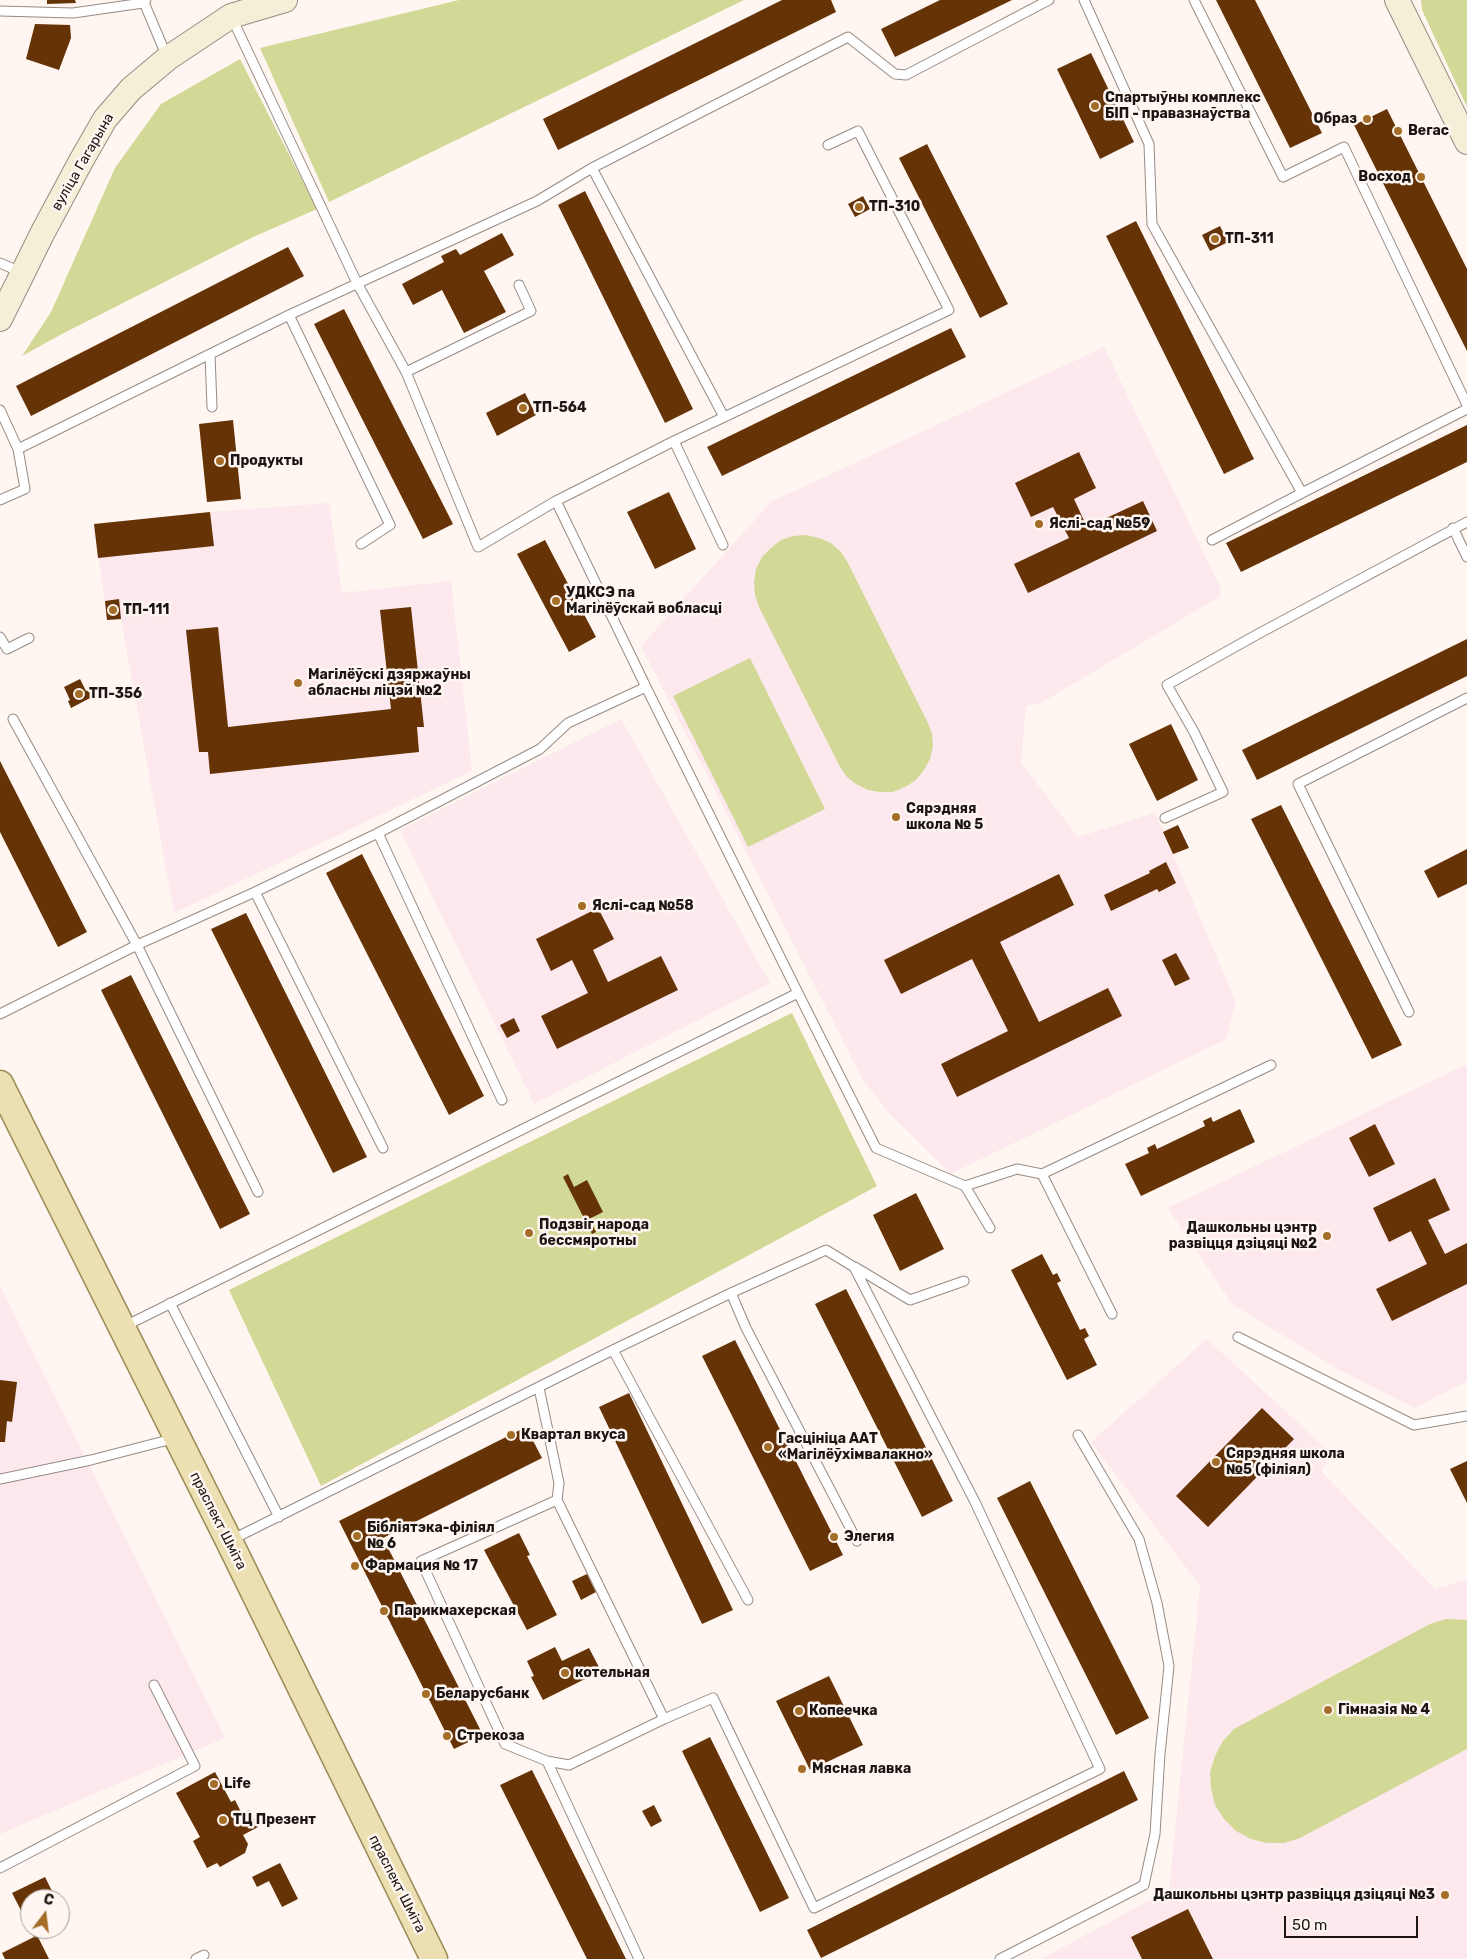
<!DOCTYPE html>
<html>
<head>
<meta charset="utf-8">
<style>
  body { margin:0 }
  #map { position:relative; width:1467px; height:1959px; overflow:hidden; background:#fff6f1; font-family:Rubik,sans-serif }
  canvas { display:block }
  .north { position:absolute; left:20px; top:1889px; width:50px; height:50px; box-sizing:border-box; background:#fff6f1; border:1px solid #a49c98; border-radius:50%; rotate:15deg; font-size:14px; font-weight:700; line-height:20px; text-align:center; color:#1b1613 }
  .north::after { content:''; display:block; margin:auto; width:18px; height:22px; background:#a46e28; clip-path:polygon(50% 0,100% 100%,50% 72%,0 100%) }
  .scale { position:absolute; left:1284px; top:1916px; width:134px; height:22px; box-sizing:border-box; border:2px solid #1b1613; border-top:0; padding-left:6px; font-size:15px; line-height:18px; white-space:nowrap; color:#1b1613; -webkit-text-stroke:4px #fff6f1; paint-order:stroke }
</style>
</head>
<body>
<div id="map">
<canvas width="1467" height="1959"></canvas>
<div class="north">С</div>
<div class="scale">50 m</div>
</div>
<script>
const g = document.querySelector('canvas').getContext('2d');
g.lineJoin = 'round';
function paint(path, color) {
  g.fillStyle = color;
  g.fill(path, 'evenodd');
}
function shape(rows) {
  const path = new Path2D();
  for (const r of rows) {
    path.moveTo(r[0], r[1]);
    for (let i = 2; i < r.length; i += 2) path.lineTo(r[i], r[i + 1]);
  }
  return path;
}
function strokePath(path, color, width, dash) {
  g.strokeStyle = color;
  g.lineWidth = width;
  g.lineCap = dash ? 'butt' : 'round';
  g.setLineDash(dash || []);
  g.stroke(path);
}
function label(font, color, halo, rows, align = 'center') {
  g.font = font + ' Rubik,sans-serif';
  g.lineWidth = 5;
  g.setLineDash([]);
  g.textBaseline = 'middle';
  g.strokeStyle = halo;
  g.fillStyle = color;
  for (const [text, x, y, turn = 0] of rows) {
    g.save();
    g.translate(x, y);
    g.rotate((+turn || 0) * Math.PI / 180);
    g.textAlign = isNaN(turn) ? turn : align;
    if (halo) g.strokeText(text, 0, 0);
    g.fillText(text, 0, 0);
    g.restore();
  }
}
const education = shape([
  [1104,347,1221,589,1219,597,1041,703,1026,706,1021,763,1078,837,1155,813,1163,831,1178,825,1189,848,1173,855,1236,1002,1226,1039,951,1174,889,1113,863,1080,641,646,771,502],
  [329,503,342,593,451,581,472,771,174,913,121,619,107,620,94,524,210,512],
  [621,719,770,983,534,1104,400,830],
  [1465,1065,1467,1069,1467,1381,1415,1408,1338,1369,1232,1304,1168,1208],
  [0,1286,225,1738,0,1834],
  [1207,1339,1332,1454,1321,1471,1435,1589,1467,1580,1467,1959,1043,1959,1043,1958,1169,1890,1200,1586,1091,1442]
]);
const green = shape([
  [459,0,744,0,329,202,260,48],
  [1421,0,1467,0,1467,107,1422,10],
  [240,59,317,209,251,238,60,335,22,356,51,312,115,168,161,104],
  [806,535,819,538,831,543,841,552,848,563,927,721,932,733,933,746,930,759,924,770,916,780,905,787,893,792,880,792,868,790,856,784,846,776,839,765,759,607,755,595,754,582,756,569,762,557,771,548,781,540,793,536],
  [750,658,825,809,748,847,673,696],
  [792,1013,877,1186,321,1486,229,1290],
  [1446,1619,1467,1620,1467,1749,1300,1838,1284,1843,1267,1843,1251,1839,1236,1831,1224,1819,1215,1805,1211,1788,1210,1772,1215,1756,1223,1741,1234,1729,1430,1624]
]);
const building = shape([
  [47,0,75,0,76,3,47,4],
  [782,0,831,0,836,12,558,150,543,119],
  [940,0,1012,0,895,57,881,29],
  [1216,0,1255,0,1322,133,1290,148],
  [35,24,70,25,71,38,59,70,26,59],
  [1091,53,1134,142,1100,159,1057,69],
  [1387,109,1467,269,1467,351,1354,125],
  [927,144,1008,304,980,318,899,158],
  [585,191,693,409,665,423,558,205],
  [863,196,870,209,855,217,848,204],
  [1136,221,1254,459,1224,474,1106,236],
  [1220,226,1228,242,1210,251,1202,235],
  [502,233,514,255,484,271,506,312,464,333,442,290,413,305,402,284,444,262,441,256,456,249,460,255],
  [288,247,304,276,31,416,16,386],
  [344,309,453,524,423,539,314,324],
  [951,328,966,357,722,476,707,447],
  [525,393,536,415,497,436,486,413],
  [233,420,241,499,207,502,199,424],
  [1467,425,1467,462,1241,572,1226,543],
  [1079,452,1096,488,1074,499,1087,527,1143,501,1157,531,1028,593,1014,564,1069,538,1053,507,1031,517,1015,483],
  [669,492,696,549,655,569,627,512],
  [210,512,214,546,98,558,94,524],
  [545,540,596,637,569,652,517,554],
  [119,599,121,619,107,620,105,601],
  [411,607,424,727,417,727,419,752,210,774,208,752,199,752,186,630,218,627,228,727,391,709,380,610],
  [1467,639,1467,676,1257,780,1242,750],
  [80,679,86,691,88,690,92,697,71,708,68,701,70,700,64,687],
  [1171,724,1198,780,1157,801,1129,744],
  [0,761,87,932,58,947,0,832],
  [1281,805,1402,1045,1372,1059,1251,819],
  [1178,825,1189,848,1173,854,1163,832],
  [1467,849,1467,884,1438,898,1424,871],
  [362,854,484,1096,449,1115,326,873],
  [1166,862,1176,883,1159,892,1157,889,1111,911,1104,895,1150,873,1149,871],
  [1059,874,1074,905,1000,942,1039,1022,1108,988,1122,1016,957,1097,941,1064,1008,1031,972,959,901,994,884,960],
  [598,908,614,939,593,950,608,982,661,956,678,990,557,1049,541,1016,588,993,572,960,551,971,536,939],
  [246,913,367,1157,333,1173,211,929],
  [1176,953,1190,979,1175,986,1162,960],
  [131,975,250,1214,220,1229,101,990],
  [514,1018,520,1031,507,1038,500,1025],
  [1240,1109,1255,1142,1141,1196,1125,1164,1149,1153,1147,1148,1155,1144,1157,1149,1205,1126,1203,1121,1211,1117,1213,1122],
  [1375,1124,1395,1164,1369,1177,1349,1138],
  [568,1174,574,1187,587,1180,603,1212,589,1219,596,1232,592,1234,563,1177],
  [1435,1178,1450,1210,1428,1220,1445,1254,1467,1243,1467,1284,1392,1321,1376,1289,1427,1264,1411,1231,1389,1242,1373,1208],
  [916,1193,944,1249,900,1271,873,1215],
  [1042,1254,1053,1275,1057,1273,1061,1281,1057,1283,1080,1330,1085,1328,1089,1336,1084,1339,1097,1365,1067,1380,1011,1270],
  [846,1289,953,1501,922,1517,815,1304],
  [735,1340,843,1555,810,1571,702,1356],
  [0,1380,17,1382,12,1422,7,1421,5,1442,0,1442],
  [629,1393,733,1610,702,1624,599,1407],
  [1262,1408,1294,1439,1208,1527,1176,1496],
  [526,1427,542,1458,383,1538,483,1735,454,1749,339,1521],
  [1467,1461,1467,1503,1450,1469],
  [1030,1481,1149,1718,1116,1735,997,1498],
  [519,1533,530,1555,527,1556,557,1615,527,1630,484,1550],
  [587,1574,596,1592,581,1600,572,1581],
  [555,1647,562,1661,589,1648,601,1671,543,1700,531,1677,534,1676,527,1661],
  [829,1676,863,1745,810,1770,776,1701],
  [710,1737,789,1898,760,1912,682,1751],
  [532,1770,626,1959,587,1959,500,1785],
  [1124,1771,1138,1800,821,1958,807,1930],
  [215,1772,231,1802,235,1800,242,1814,249,1810,258,1827,243,1835,248,1844,245,1853,220,1867,217,1863,207,1868,193,1841,200,1837,176,1793],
  [654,1805,662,1821,651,1827,642,1811],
  [280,1863,298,1899,282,1907,269,1881,257,1887,252,1877],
  [45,1877,56,1899,30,1899,30,1928,12,1893],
  [1188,1909,1213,1959,1142,1959,1131,1937],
  [30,1929,50,1929,37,1935,49,1959,5,1959,2,1953,34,1937]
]);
const service = shape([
  [143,0,167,57],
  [1084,0,1149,144,1152,224,1302,493,1212,540],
  [1194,0,1283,177,1344,147,1467,405],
  [0,11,73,13,143,3,146,0],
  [231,16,357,283,406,372,478,547,556,501,646,687],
  [592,168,724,417],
  [0,263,23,273],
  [289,315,390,525,361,544],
  [210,354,212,407],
  [406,372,531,311,519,285],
  [0,410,18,449,289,315,537,201,592,168,848,37,895,74,906,75,1049,0],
  [674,441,949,310,858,131,828,145],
  [1302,493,1467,409],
  [0,500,25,489,18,449],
  [556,501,674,441,723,545],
  [1453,528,1467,557],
  [0,637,7,649,29,638],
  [13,719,137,945,258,1192],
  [1165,818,1223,792,1194,732,1167,685,1258,634,1467,522],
  [378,833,502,1100],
  [255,892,383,1148],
  [798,993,876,1148,965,1186,990,1228],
  [1409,1012,1298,784,1467,698],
  [0,1014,137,945,255,892,378,833,540,749,568,723,646,687,798,993,123,1327],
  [1042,1174,1112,1314],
  [965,1186,1017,1169,1042,1174,1271,1065],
  [855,1267,910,1300,964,1281],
  [731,1293,746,1328,857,1541],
  [170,1303,279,1517],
  [1238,1337,1414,1425,1467,1416],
  [613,1350,748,1600],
  [539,1388,559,1483,557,1500,421,1561,505,1744,547,1761,569,1765,664,1719,557,1500],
  [0,1479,91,1460,176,1438],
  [231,1540,613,1350,731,1293,826,1250,854,1267,975,1502,1100,1769,814,1908,713,1698,664,1719],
  [547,1761,639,1959],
  [0,1868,195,1766,154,1685],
  [196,1959,204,1955],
  [1000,1959,1144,1885,1155,1834,1160,1754,1169,1666,1157,1603,1139,1539,1078,1435]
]);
const secondary = shape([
  [1397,0,1467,142],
  [0,319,43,232,81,161,105,119,131,89,168,58,231,16,285,0]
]);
const primary = shape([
  [0,1084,229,1541,434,1959]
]);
const markers = [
  [1095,106,5,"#a46e28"],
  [1367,119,5,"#a46e28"],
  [1398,131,5,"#a46e28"],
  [1421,177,5,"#a46e28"],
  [859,207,5,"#a46e28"],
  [1215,239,5,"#a46e28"],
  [523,408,5,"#a46e28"],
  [220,461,5,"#a46e28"],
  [1039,524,5,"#a46e28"],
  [556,601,5,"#a46e28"],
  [113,610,5,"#a46e28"],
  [298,683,5,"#a46e28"],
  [79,694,5,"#a46e28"],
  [896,817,5,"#a46e28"],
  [582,906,5,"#a46e28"],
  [529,1233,5,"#a46e28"],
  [1327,1236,5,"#a46e28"],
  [511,1435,5,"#a46e28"],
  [768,1447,5,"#a46e28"],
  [1216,1462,5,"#a46e28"],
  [357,1536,5,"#a46e28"],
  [834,1537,5,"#a46e28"],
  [355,1566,5,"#a46e28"],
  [384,1611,5,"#a46e28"],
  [565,1673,5,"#a46e28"],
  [426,1694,5,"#a46e28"],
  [1328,1710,5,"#a46e28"],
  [799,1711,5,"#a46e28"],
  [447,1736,5,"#a46e28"],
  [802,1769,5,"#a46e28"],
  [214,1784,5,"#a46e28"],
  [223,1820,5,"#a46e28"],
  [1445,1895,5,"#a46e28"]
];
const poiNames = [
  ["Спартыўны комплекс",1105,98],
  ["БІП - правазнаўства",1105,114],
  ["Образ",1357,119,"right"],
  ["Вегас",1408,131],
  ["Восход",1411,177,"right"],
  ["ТП-310",869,207],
  ["ТП-311",1225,239],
  ["ТП-564",533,408],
  ["Продукты",230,461],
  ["Яслі-сад №59",1049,524],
  ["УДКСЭ па",566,593],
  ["Магілёўскай вобласці",566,609],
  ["ТП-111",123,610],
  ["Магілёўскі дзяржаўны",308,675],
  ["абласны ліцэй №2",308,691],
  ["ТП-356",89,694],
  ["Сярэдняя",906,809],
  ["школа № 5",906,825],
  ["Яслі-сад №58",592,906],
  ["Подзвіг народа",539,1225],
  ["бессмяротны",539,1241],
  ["Дашкольны цэнтр",1317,1228,"right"],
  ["развіцця дзіцяці №2",1317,1244,"right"],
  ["Квартал вкуса",521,1435],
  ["Гасцініца ААТ",778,1439],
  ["«Магілёўхімвалакно»",778,1455],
  ["Сярэдняя школа",1226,1454],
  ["№5 (філіял)",1226,1470],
  ["Бібліятэка-філіял",367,1528],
  ["№ 6",367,1544],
  ["Элегия",844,1537],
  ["Фармация № 17",365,1566],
  ["Парикмахерская",394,1611],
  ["котельная",575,1673],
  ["Беларусбанк",436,1694],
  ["Гімназія № 4",1338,1710],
  ["Копеечка",809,1711],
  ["Стрекоза",457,1736],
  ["Мясная лавка",812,1769],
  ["Life",224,1784],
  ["ТЦ Презент",233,1820],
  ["Дашкольны цэнтр развіцця дзіцяці №3",1435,1895,"right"]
];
const streetNames = [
  ["вуліца Гагарына",83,162,-60],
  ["праспект Шміта",218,1521,63],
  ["праспект Шміта",397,1884,63]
];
paint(education, '#fde8ed');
paint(green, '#d2d895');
paint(building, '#653306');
strokePath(service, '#978b83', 11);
strokePath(secondary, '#978b83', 26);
strokePath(primary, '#9b8b58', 29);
strokePath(service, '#fff', 9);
strokePath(secondary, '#f6efd8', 24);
strokePath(primary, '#ecdfb1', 26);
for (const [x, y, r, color] of markers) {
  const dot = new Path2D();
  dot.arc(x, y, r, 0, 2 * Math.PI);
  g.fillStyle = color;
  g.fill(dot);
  strokePath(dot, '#fff6f1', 2);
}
label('bold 14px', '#1b1613', '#fff6f1', poiNames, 'left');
label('14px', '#1b1613', '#fff6f1', streetNames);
</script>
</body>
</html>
